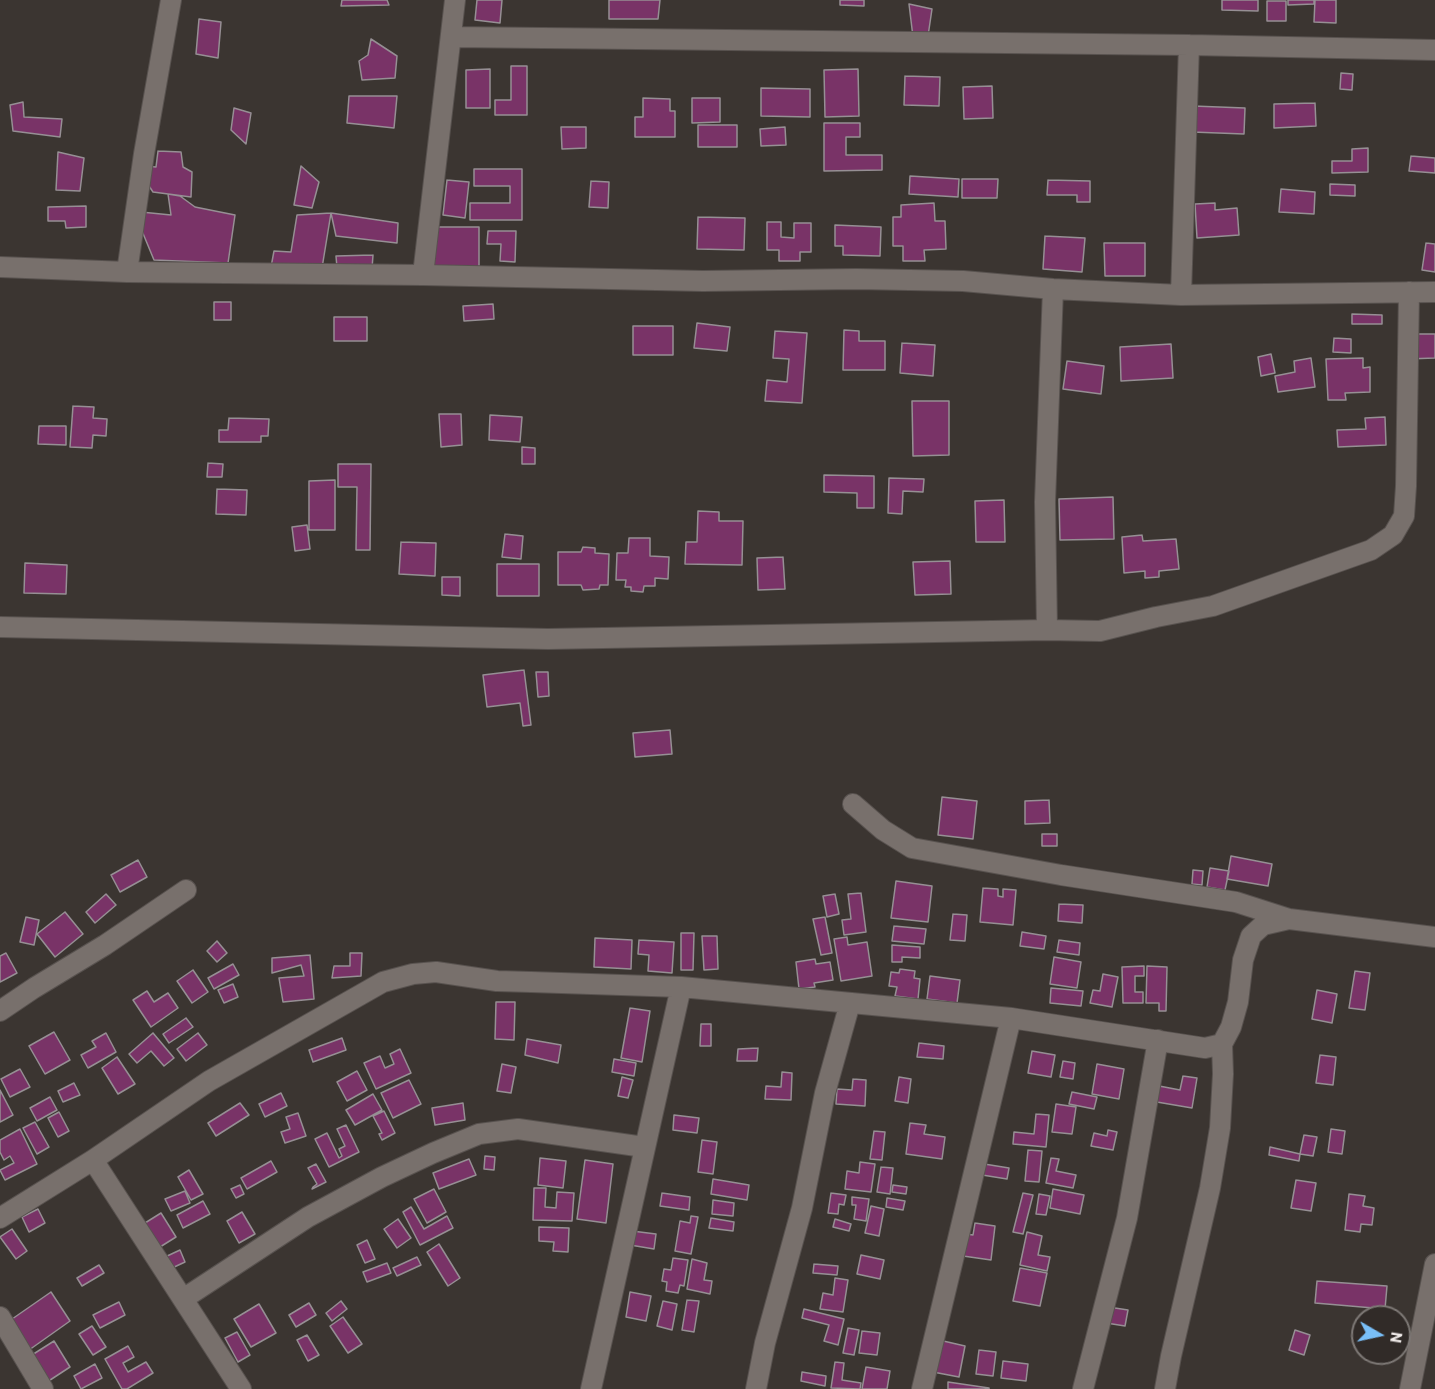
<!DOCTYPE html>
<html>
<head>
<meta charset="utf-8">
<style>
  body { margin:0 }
  #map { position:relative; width:1435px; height:1389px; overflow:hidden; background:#3b3531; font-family:Barlow,sans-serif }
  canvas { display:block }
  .north { position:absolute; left:1351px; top:1305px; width:60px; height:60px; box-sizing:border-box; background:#312b28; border:2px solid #7d7875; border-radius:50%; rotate:99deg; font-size:16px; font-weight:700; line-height:24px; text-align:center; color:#f0ebe9 }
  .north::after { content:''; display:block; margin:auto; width:21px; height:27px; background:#79bff8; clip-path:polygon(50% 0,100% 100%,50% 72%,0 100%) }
</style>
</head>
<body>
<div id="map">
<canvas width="1435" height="1389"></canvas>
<div class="north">N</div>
</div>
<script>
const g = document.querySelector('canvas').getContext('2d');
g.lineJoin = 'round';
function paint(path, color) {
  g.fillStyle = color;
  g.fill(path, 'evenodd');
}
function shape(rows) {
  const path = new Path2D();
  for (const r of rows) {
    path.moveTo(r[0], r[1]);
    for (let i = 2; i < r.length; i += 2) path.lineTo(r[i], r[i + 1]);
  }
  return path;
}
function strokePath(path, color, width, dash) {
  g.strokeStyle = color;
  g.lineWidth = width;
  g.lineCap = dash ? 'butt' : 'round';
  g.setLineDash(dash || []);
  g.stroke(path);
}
const building = shape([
  [342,0,387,0,389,5,341,6,342,0],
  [477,0,502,0,500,23,475,20,477,0],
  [609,0,660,0,658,19,609,19,609,0],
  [840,0,864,0,864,6,840,5,840,0],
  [1222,0,1258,0,1258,11,1222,10,1222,0],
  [1288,0,1314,0,1314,4,1288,5,1288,0],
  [1315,0,1336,0,1336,23,1314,22,1315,0],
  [1267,1,1286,1,1286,21,1267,21,1267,1],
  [909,4,932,9,928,36,913,37,909,4],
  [199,19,221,22,218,58,196,54,199,19],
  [371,39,397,56,395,78,362,80,359,61,368,55,371,39],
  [511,66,527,66,527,115,495,115,495,100,511,100,511,66],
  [490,69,490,108,466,108,466,70,490,69],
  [858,69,859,116,825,117,824,70,858,69],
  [1341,73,1353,74,1352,90,1340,89,1341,73],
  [905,76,940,77,939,106,904,105,905,76],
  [992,86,993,118,964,119,963,87,992,86],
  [761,88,810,89,810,117,761,116,761,88],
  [349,96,397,96,394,128,347,123,349,96],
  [643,98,670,99,670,111,675,111,675,137,635,137,635,117,643,117,643,98],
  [692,98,720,98,720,122,692,123,692,98],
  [23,102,24,117,62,119,60,137,13,131,10,105,23,102],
  [1315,103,1316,126,1274,128,1274,104,1315,103],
  [1193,106,1245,108,1244,134,1192,132,1193,106],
  [234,108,251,113,246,144,231,130,234,108],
  [824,123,860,123,860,137,846,137,846,155,882,155,882,170,824,171,824,123],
  [698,125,737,125,737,147,698,147,698,125],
  [561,127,586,127,586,148,562,149,561,127],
  [785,127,786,145,761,146,760,129,785,127],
  [1368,148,1368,172,1332,173,1332,161,1352,161,1352,149,1368,148],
  [158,151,181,152,183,167,192,172,191,197,153,192,145,180,145,166,156,167,158,151],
  [58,152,84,158,80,191,56,190,58,152],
  [1411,156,1435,158,1435,173,1409,171,1411,156],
  [301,166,319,182,312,208,294,205,301,166],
  [474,169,522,169,522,220,470,220,470,203,510,203,510,186,474,186,474,169],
  [910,176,959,179,958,197,909,194,910,176],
  [962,179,998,179,997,198,962,198,962,179],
  [447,180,469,182,465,218,443,215,447,180],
  [1048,180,1090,181,1090,202,1077,202,1077,195,1047,195,1048,180],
  [591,181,609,182,608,208,589,207,591,181],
  [1330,184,1355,185,1355,196,1330,195,1330,184],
  [1281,189,1315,192,1314,214,1279,212,1281,189],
  [168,194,180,196,195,207,235,215,228,263,154,260,142,231,141,212,171,215,168,194],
  [934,203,935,221,945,221,946,249,924,250,925,261,903,261,903,246,893,246,893,217,901,217,901,205,934,203],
  [1215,203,1215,210,1237,208,1239,235,1197,238,1195,204,1215,203],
  [86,206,86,227,66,228,65,221,48,221,48,207,86,206],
  [331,213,322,268,271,267,274,251,291,252,297,215,331,213],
  [331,213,398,223,397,243,336,236,331,213],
  [698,217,745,218,744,250,697,249,698,217],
  [767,222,781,222,781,237,794,238,794,223,811,223,811,252,800,252,800,261,779,261,779,250,767,250,767,222],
  [835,225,881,227,880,256,843,255,843,246,835,246,835,225],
  [435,227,479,227,479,270,434,269,435,227],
  [488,231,516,231,515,262,500,261,501,244,487,244,488,231],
  [1045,236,1085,238,1082,272,1043,269,1045,236],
  [1104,243,1145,243,1145,276,1105,276,1104,243],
  [1426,243,1435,244,1435,272,1422,270,1426,243],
  [373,255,372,269,337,268,336,256,373,255],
  [214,302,231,302,231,320,214,320,214,302],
  [493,304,494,319,464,321,463,306,493,304],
  [1352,314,1382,315,1382,324,1352,324,1352,314],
  [334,317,367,317,367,341,334,341,334,317],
  [697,323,730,327,727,351,694,348,697,323],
  [633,326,673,326,673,355,633,355,633,326],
  [844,330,859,331,859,341,885,341,885,370,843,370,844,330],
  [775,331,807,333,802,403,765,401,767,380,787,382,789,359,773,358,775,331],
  [1407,334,1435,334,1435,358,1407,359,1407,334],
  [1334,338,1351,339,1351,353,1333,352,1334,338],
  [902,343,935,345,933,376,900,373,902,343],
  [1171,344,1173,378,1121,381,1120,347,1171,344],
  [1271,354,1275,373,1261,376,1258,357,1271,354],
  [1311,358,1315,387,1278,392,1275,376,1295,372,1294,361,1311,358],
  [1363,358,1363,368,1370,367,1370,392,1345,393,1346,400,1328,400,1326,359,1363,358],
  [1067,361,1104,366,1101,394,1063,389,1067,361],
  [912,401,949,401,949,455,913,456,912,401],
  [73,406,94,407,93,418,107,419,106,436,93,435,92,448,70,447,73,406],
  [439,414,461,414,462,445,441,447,439,414],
  [490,415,522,417,520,442,489,440,490,415],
  [1385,417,1386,445,1338,447,1337,430,1366,429,1365,418,1385,417],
  [229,418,269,419,268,436,261,436,261,442,219,442,219,430,228,430,229,418],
  [39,426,66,426,66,445,38,444,39,426],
  [522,447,535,448,535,464,522,464,522,447],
  [208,463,223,464,222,477,207,477,208,463],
  [338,464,371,464,370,550,356,550,357,487,338,487,338,464],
  [824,475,874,476,874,508,857,508,857,493,824,492,824,475],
  [889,478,924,479,923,492,903,491,902,514,888,513,889,478],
  [335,480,335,530,309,530,309,481,335,480],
  [217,489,247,490,246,515,216,514,217,489],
  [1113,497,1114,539,1060,540,1059,499,1113,497],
  [1004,500,1005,542,976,542,975,501,1004,500],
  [698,511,719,512,719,521,743,521,742,565,685,564,686,542,697,542,698,511],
  [307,525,310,549,295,551,292,527,307,525],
  [505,534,523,536,521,559,502,557,505,534],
  [1142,535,1143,541,1176,539,1179,569,1159,571,1159,577,1145,578,1145,571,1124,573,1122,537,1142,535],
  [629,538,650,538,650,556,669,557,668,579,655,578,655,586,644,586,643,592,631,591,631,587,625,587,626,580,616,580,617,553,628,553,629,538],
  [401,542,436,543,435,576,399,574,401,542],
  [583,547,595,548,595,553,609,554,608,585,600,585,599,589,583,590,581,585,558,585,558,552,581,552,583,547],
  [783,557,785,589,758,590,757,558,783,557],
  [950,561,951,594,915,595,913,562,950,561],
  [25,563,67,565,66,594,24,593,25,563],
  [497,564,539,564,539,596,497,596,497,564],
  [442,577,460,577,460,596,442,595,442,577],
  [524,670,531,725,523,726,520,703,487,707,483,675,524,670],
  [536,672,548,672,549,696,538,697,536,672],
  [670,730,672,754,635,757,633,733,670,730],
  [942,797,977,801,973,839,938,835,942,797],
  [1049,800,1050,823,1025,824,1025,801,1049,800],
  [1042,834,1057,834,1057,846,1042,846,1042,834],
  [1231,856,1272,864,1268,886,1227,879,1231,856],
  [138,860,147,877,120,892,111,875,138,860],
  [1210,868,1229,871,1225,890,1207,887,1210,868],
  [1193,870,1203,871,1202,885,1192,884,1193,870],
  [896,881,932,886,928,922,891,918,896,881],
  [983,888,998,889,998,896,1003,897,1003,889,1016,890,1013,925,980,922,983,888],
  [861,893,866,932,844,935,842,920,851,919,848,894,861,893],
  [106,894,116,905,95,923,86,912,106,894],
  [835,894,839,914,827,917,823,896,835,894],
  [1059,904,1083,905,1082,923,1058,921,1059,904],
  [65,912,83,934,55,957,37,934,65,912],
  [953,914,967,915,965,941,950,940,953,914],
  [26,917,39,920,34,945,20,942,26,917],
  [825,917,832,953,821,955,813,919,825,917],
  [894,926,926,929,924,944,892,941,894,926],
  [1022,932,1046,936,1044,949,1020,946,1022,932],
  [681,933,694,933,693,970,681,970,681,933],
  [702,936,717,936,718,969,704,970,702,936],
  [847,937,848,945,867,942,872,976,841,981,834,939,847,937],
  [595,938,632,940,631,969,594,967,595,938],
  [639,940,674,942,672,973,648,971,649,955,638,954,639,940],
  [1059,940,1080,943,1079,955,1057,952,1059,940],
  [217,941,227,953,217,962,207,951,217,941],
  [892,945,920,947,920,958,902,957,902,962,892,962,892,945],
  [6,953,17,973,0,982,0,956,6,953],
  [350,953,362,953,361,976,332,978,334,966,350,966,350,953],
  [310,955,314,999,283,1002,279,978,304,976,301,965,272,973,272,958,310,955],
  [1054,957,1081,962,1077,988,1050,984,1054,957],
  [815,959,816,964,830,962,833,980,814,983,815,987,799,989,796,962,815,959],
  [233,964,239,975,214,989,208,978,233,964],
  [1144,966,1144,976,1135,976,1135,992,1143,992,1143,1003,1123,1003,1122,967,1144,966],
  [1147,966,1167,967,1166,1011,1159,1011,1159,1003,1146,1003,1147,966],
  [900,969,915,971,914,978,920,979,918,999,895,996,897,987,889,986,891,972,899,973,900,969],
  [193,970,208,992,192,1003,177,981,193,970],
  [1355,971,1370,973,1365,1010,1349,1008,1355,971],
  [1103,974,1118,977,1112,1007,1090,1003,1093,990,1100,991,1103,974],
  [930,976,960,980,957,1003,927,999,930,976],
  [233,984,238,997,224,1003,218,990,233,984],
  [1051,988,1083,991,1081,1006,1050,1003,1051,988],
  [1317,990,1337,994,1332,1023,1312,1019,1317,990],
  [147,991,154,1002,168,993,178,1008,151,1027,133,1000,147,991],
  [496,1002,515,1002,514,1040,495,1039,496,1002],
  [630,1008,650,1011,642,1062,621,1058,630,1008],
  [186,1018,193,1027,169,1043,163,1034,186,1018],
  [701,1024,711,1024,711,1046,700,1046,701,1024],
  [54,1032,70,1060,45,1074,29,1046,54,1032],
  [106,1033,116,1052,88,1068,81,1055,96,1047,92,1041,106,1033],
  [153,1033,174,1058,164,1066,151,1051,137,1063,129,1054,153,1033],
  [198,1033,207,1045,186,1061,177,1049,198,1033],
  [342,1038,346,1050,313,1062,309,1050,342,1038],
  [527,1039,561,1045,558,1063,525,1055,527,1039],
  [919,1043,944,1046,943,1059,917,1057,919,1043],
  [758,1048,757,1061,737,1061,738,1049,758,1048],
  [400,1049,411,1073,376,1089,364,1063,380,1056,385,1068,394,1064,390,1054,400,1049],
  [1032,1051,1055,1055,1051,1077,1028,1073,1032,1051],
  [1320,1055,1336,1057,1333,1085,1316,1083,1320,1055],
  [117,1057,135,1084,118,1094,102,1068,117,1057],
  [614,1059,636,1063,634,1076,612,1072,614,1059],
  [1063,1061,1075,1063,1073,1079,1060,1077,1063,1061],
  [502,1064,516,1067,511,1093,497,1091,502,1064],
  [1097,1064,1124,1069,1119,1099,1092,1094,1097,1064],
  [20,1069,30,1087,10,1097,1,1079,20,1069],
  [357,1071,367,1090,347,1101,337,1082,357,1071],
  [782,1072,792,1073,791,1100,765,1099,766,1086,781,1087,782,1072],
  [1183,1076,1197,1078,1192,1108,1151,1101,1154,1085,1180,1090,1183,1076],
  [622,1077,633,1080,628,1098,618,1096,622,1077],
  [899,1077,911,1079,908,1103,895,1101,899,1077],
  [853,1079,866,1080,865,1106,836,1104,837,1089,852,1090,853,1079],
  [409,1080,421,1104,393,1118,381,1093,409,1080],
  [74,1083,80,1095,63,1102,58,1091,74,1083],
  [0,1090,13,1115,0,1122,0,1090],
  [1072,1092,1097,1097,1094,1109,1069,1104,1072,1092],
  [281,1093,287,1106,265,1117,259,1104,281,1093],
  [373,1094,382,1110,355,1125,346,1110,373,1094],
  [50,1097,57,1110,37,1121,30,1108,50,1097],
  [240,1103,249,1115,216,1136,208,1123,240,1103],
  [463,1103,465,1120,435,1125,432,1108,463,1103],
  [1056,1104,1076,1107,1072,1134,1052,1132,1056,1104],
  [384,1111,395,1133,382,1140,379,1134,382,1133,373,1116,384,1111],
  [59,1112,69,1131,58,1137,48,1118,59,1112],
  [298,1113,306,1136,285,1143,281,1132,290,1129,286,1117,298,1113],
  [1036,1114,1049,1115,1046,1147,1013,1144,1014,1132,1034,1134,1036,1114],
  [674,1115,699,1118,697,1133,673,1130,674,1115],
  [35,1122,49,1147,37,1154,23,1128,35,1122],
  [910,1123,926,1125,924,1134,945,1137,942,1159,906,1154,910,1123],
  [346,1125,359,1152,329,1167,315,1139,327,1133,339,1158,342,1156,339,1149,345,1146,337,1129,346,1125],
  [20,1129,37,1164,5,1180,0,1170,14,1163,10,1156,4,1160,0,1152,0,1140,20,1129],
  [1331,1129,1345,1131,1342,1154,1328,1152,1331,1129],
  [1108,1130,1117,1132,1113,1150,1091,1146,1094,1133,1107,1136,1108,1130],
  [874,1131,885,1132,882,1160,870,1159,874,1131],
  [1304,1135,1317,1137,1313,1156,1300,1154,1304,1135],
  [702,1140,717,1142,713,1174,698,1172,702,1140],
  [1270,1147,1300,1154,1299,1161,1269,1155,1270,1147],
  [1028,1150,1042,1151,1039,1182,1025,1181,1028,1150],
  [485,1156,495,1157,494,1170,484,1169,485,1156],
  [540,1158,566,1161,563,1188,538,1185,540,1158],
  [1051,1158,1059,1159,1056,1171,1076,1175,1073,1188,1046,1183,1051,1158],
  [469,1159,476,1175,439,1189,433,1173,469,1159],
  [585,1160,613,1164,606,1223,577,1219,585,1160],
  [271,1161,277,1172,247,1189,241,1178,271,1161],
  [860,1162,875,1164,871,1192,845,1189,847,1171,859,1173,860,1162],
  [978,1163,1009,1168,1007,1179,976,1174,978,1163],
  [316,1164,326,1182,312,1189,313,1187,317,1184,308,1168,316,1164],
  [881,1167,893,1168,890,1194,877,1192,881,1167],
  [189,1170,203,1194,191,1200,178,1177,189,1170],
  [713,1179,749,1185,747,1200,711,1194,713,1179],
  [1296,1180,1316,1183,1311,1211,1291,1208,1296,1180],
  [240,1185,244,1194,236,1198,231,1189,240,1185],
  [893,1185,907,1187,906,1194,892,1192,893,1185],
  [534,1188,546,1188,545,1207,556,1208,557,1192,574,1193,572,1221,533,1220,534,1188],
  [434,1189,446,1212,427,1223,414,1199,434,1189],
  [1053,1189,1084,1195,1080,1214,1050,1208,1053,1189],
  [185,1191,190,1203,171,1211,165,1199,185,1191],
  [662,1193,690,1197,689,1210,660,1206,662,1193],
  [831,1193,846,1195,844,1205,839,1204,838,1214,828,1213,831,1193],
  [1023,1193,1033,1195,1023,1234,1013,1232,1023,1193],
  [1039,1194,1050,1196,1046,1215,1036,1214,1039,1194],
  [1349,1194,1365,1196,1363,1206,1374,1208,1372,1225,1361,1224,1360,1232,1345,1230,1349,1194],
  [852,1197,869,1199,866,1221,854,1219,856,1205,852,1205,852,1197],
  [887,1198,905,1201,903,1210,886,1207,887,1198],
  [713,1200,734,1203,733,1216,712,1214,713,1200],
  [203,1201,210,1214,183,1228,177,1215,203,1201],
  [871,1206,884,1209,879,1236,865,1233,871,1206],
  [411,1207,424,1229,447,1216,453,1228,420,1245,403,1212,411,1207],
  [38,1209,45,1223,29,1232,22,1217,38,1209],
  [242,1212,255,1234,239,1243,227,1221,242,1212],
  [161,1213,176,1237,152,1252,137,1228,161,1213],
  [691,1216,698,1217,691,1254,675,1251,680,1221,690,1223,691,1216],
  [711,1218,734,1222,733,1231,709,1228,711,1218],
  [398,1219,411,1238,397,1248,384,1229,398,1219],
  [835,1219,851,1224,849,1231,833,1227,835,1219],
  [975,1223,995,1226,991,1260,963,1256,966,1234,973,1235,975,1223],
  [539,1227,569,1228,568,1252,553,1251,554,1242,539,1241,539,1227],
  [12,1229,27,1251,16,1259,0,1237,12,1229],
  [632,1231,656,1234,654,1249,630,1245,632,1231],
  [1027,1232,1042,1236,1038,1255,1050,1257,1047,1271,1020,1265,1027,1232],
  [367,1240,375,1259,365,1263,357,1245,367,1240],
  [439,1244,460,1278,448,1286,427,1252,439,1244],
  [180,1250,185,1262,170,1269,165,1257,180,1250],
  [861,1255,884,1260,880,1279,857,1274,861,1255],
  [417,1257,421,1265,397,1276,393,1268,417,1257],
  [673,1258,688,1260,684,1286,680,1285,678,1293,666,1291,667,1282,662,1281,664,1269,671,1270,673,1258],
  [692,1259,707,1263,704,1280,712,1281,710,1294,687,1289,692,1259],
  [387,1263,391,1273,367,1282,363,1272,387,1263],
  [814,1264,838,1266,837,1275,813,1273,814,1264],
  [99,1265,104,1273,82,1286,77,1278,99,1265],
  [1020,1268,1047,1273,1040,1306,1013,1301,1020,1268],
  [835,1278,848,1280,843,1312,820,1309,823,1293,833,1295,835,1278],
  [1317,1281,1387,1286,1385,1309,1315,1303,1317,1281],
  [51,1292,70,1321,22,1355,2,1326,51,1292],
  [630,1292,651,1296,646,1321,626,1317,630,1292],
  [687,1300,699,1301,694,1332,682,1330,687,1300],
  [341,1301,347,1309,332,1321,326,1313,341,1301],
  [663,1301,677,1304,672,1330,657,1326,663,1301],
  [119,1302,125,1315,100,1328,93,1315,119,1302],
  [309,1303,316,1315,296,1327,289,1315,309,1303],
  [259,1304,276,1333,251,1347,234,1319,259,1304],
  [1102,1306,1128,1310,1125,1326,1100,1322,1102,1306],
  [804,1309,844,1319,838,1345,824,1341,829,1325,802,1318,804,1309],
  [343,1317,362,1344,348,1353,330,1326,343,1317],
  [92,1326,106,1347,93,1355,79,1334,92,1326],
  [848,1328,859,1330,854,1355,843,1353,848,1328],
  [1295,1330,1310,1335,1304,1355,1289,1350,1295,1330],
  [862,1331,880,1333,877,1355,859,1353,862,1331],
  [237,1332,250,1355,238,1362,225,1338,237,1332],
  [307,1335,319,1355,308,1361,297,1340,307,1335],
  [939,1340,965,1346,959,1377,933,1372,939,1340],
  [54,1341,70,1367,41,1386,24,1360,54,1341],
  [128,1346,134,1357,123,1363,128,1372,146,1362,153,1373,127,1389,122,1389,105,1359,128,1346],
  [979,1350,996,1352,993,1376,976,1374,979,1350],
  [1003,1361,1028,1364,1026,1381,1001,1378,1003,1361],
  [835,1362,844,1363,842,1380,861,1383,860,1389,831,1388,835,1362],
  [95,1364,102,1378,81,1389,74,1376,95,1364],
  [866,1367,890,1371,887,1389,862,1389,866,1367],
  [802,1372,826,1376,825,1386,801,1381,802,1372],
  [948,1382,989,1388,989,1389,948,1389,948,1382]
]);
const minor = shape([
  [451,37,1189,45,1435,50],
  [0,267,127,272,423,275,703,281,856,279,963,281,1053,289,1181,295,1435,292],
  [127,272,144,154,171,0],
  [423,275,455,0],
  [1181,295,1189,45],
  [0,627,548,639,1047,630,1100,631,1156,617,1213,606,1371,550,1393,535,1404,516,1406,486,1409,292],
  [1047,630,1045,502,1053,289],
  [853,804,883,830,912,848,1061,875,1236,902,1289,919],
  [0,1011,34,988,105,945,186,890],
  [93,1160,241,1389],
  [0,1218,93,1160,209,1081,383,982,413,974,436,972,497,981,531,982,681,987,1011,1018,1205,1048,1222,1044,1231,1027,1238,1002,1243,960,1251,936,1263,925,1289,919,1435,937],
  [183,1299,308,1217,382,1177,433,1153,479,1134,518,1129,644,1147],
  [0,1317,43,1389],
  [591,1389,681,987],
  [756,1389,765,1343,802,1208,825,1093,850,1003],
  [922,1389,1011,1018],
  [1083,1389,1127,1218,1158,1040],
  [1165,1389,1171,1356,1210,1188,1220,1128,1223,1074,1222,1044],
  [1410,1389,1435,1264]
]);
paint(building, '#793367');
strokePath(building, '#968f94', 1.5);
strokePath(minor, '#58524f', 22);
strokePath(minor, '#78706c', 20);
</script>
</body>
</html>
